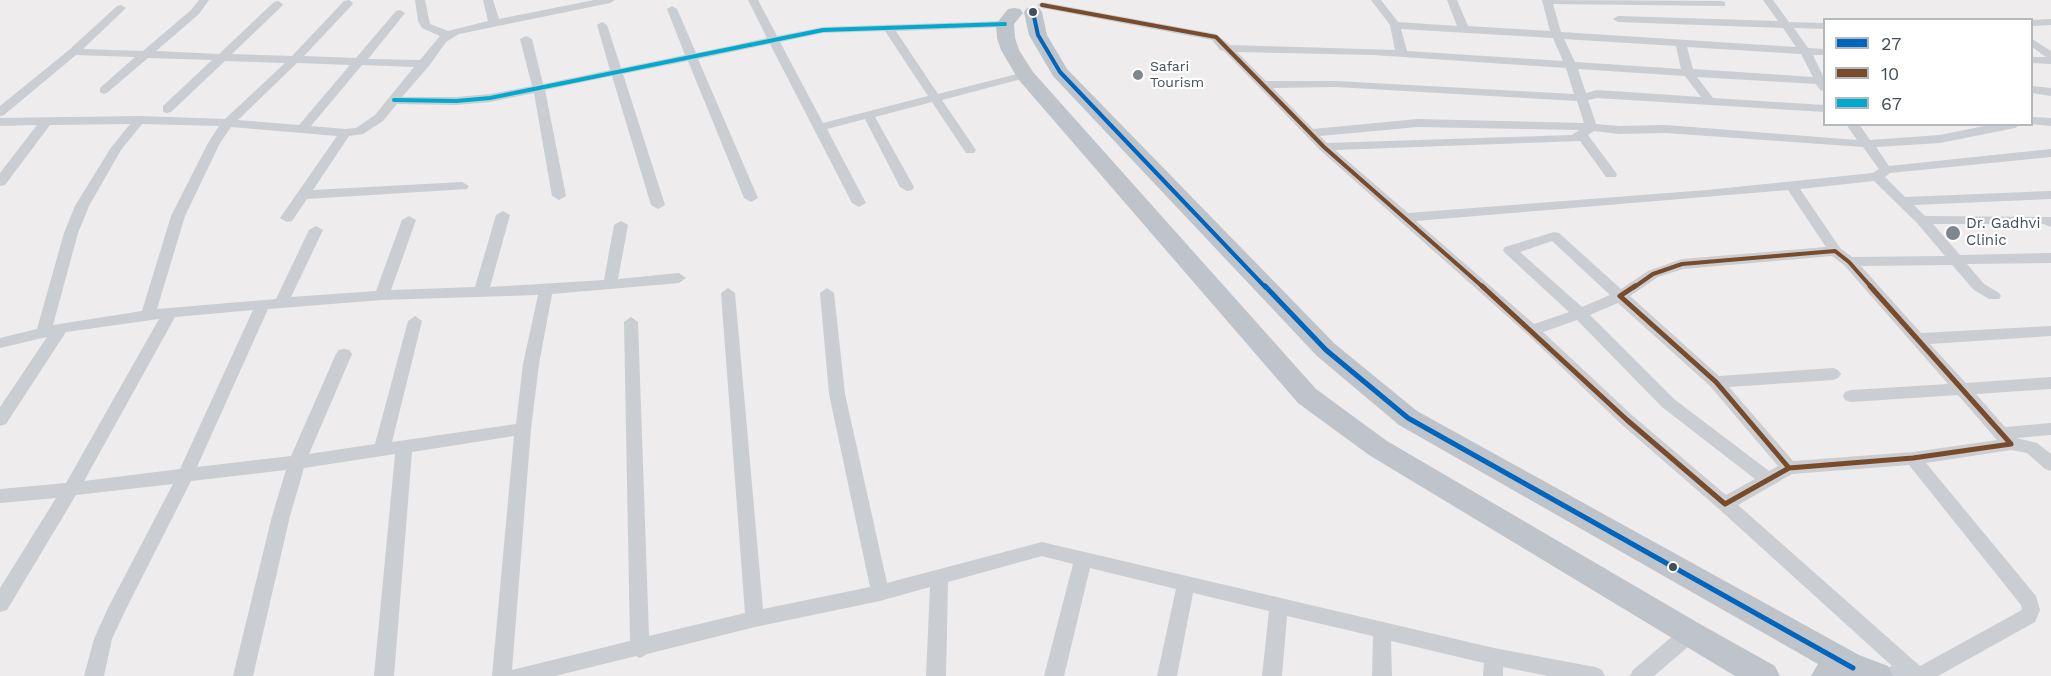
<!DOCTYPE html>
<html>
<head>
<meta charset="utf-8">
<style>
  body { margin:0 }
  #map { position:relative; width:2051px; height:676px; overflow:hidden; background:#eeecec; font-family:"Work Sans",sans-serif }
  canvas { display:block }
  .legend { position:absolute; left:1823px; top:18px; width:210px; height:108px; box-sizing:border-box; background:#fff; border:2px solid #b3b9bd; margin:0; padding:8px 10px; list-style:none; font-size:18px; color:#424f5b }
  .legend li { display:flex; align-items:center; gap:12px; height:30px }
  .legend b { width:30px; border:2px solid #b3b9bd }
</style>
</head>
<body>
<div id="map">
<canvas width="2051" height="676"></canvas>
<ul class="legend">
<li><b style="height:8px;background:#0065bd"></b>27</li>
<li><b style="height:8px;background:#7a4b2a"></b>10</li>
<li><b style="height:8px;background:#00a9ce"></b>67</li>
</ul>
</div>
<script>
const g = document.querySelector('canvas').getContext('2d');
g.lineJoin = 'round';
function shape(rows) {
  const path = new Path2D();
  for (const r of rows) {
    path.moveTo(r[0], r[1]);
    for (let i = 2; i < r.length; i += 2) path.lineTo(r[i], r[i + 1]);
  }
  return path;
}
function paint(path, color) {
  g.fillStyle = color;
  g.fill(path, 'evenodd');
}
function strokePath(path, color, width, dash) {
  g.strokeStyle = color;
  g.lineWidth = width;
  g.lineCap = dash ? 'butt' : 'round';
  g.setLineDash(dash || []);
  g.stroke(path);
}
function label(font, color, halo, rows, align = 'center') {
  g.font = font + ' "Work Sans",sans-serif';
  g.lineWidth = 4.5;
  g.setLineDash([]);
  g.textBaseline = 'middle';
  g.strokeStyle = halo;
  g.fillStyle = color;
  for (const [text, x, y, turn = 0] of rows) {
    g.save();
    g.translate(x, y);
    g.rotate((+turn || 0) * Math.PI / 180);
    g.textAlign = isNaN(turn) ? turn : align;
    if (halo) g.strokeText(text, 0, 0);
    g.fillText(text, 0, 0);
    g.restore();
  }
}
const minor = shape([
  [199,0,209,0,199,14,156,51,219,54,274,2,278,1,283,4,282,6,232,54,292,56,344,1,349,0,353,3,352,5,304,56,356,58,396,11,400,10,405,13,368,59,420,60,440,36,422,28,418,21,415,0,425,0,430,24,448,31,488,21,483,0,493,0,499,19,594,0,615,0,610,3,459,34,446,42,429,66,402,97,456,97,490,94,532,86,520,39,526,36,532,39,543,84,610,70,597,25,602,22,607,25,621,68,685,55,667,9,672,6,677,9,696,53,767,38,748,0,758,0,777,36,823,27,1005,21,1010,24,1005,27,896,31,938,94,1025,72,1031,75,1029,77,942,100,976,150,974,153,966,153,932,102,875,117,914,187,912,190,907,191,900,187,865,119,827,129,866,203,859,207,852,203,770,44,698,59,758,198,751,202,744,198,688,61,623,74,665,205,658,209,651,205,612,76,545,90,566,196,559,200,552,196,534,93,490,102,456,105,397,104,383,121,363,134,349,136,313,190,462,182,469,186,467,189,307,199,292,221,287,222,280,218,337,136,231,127,220,143,185,216,157,309,276,299,309,230,316,226,323,230,291,297,376,291,402,220,409,216,416,220,391,290,475,287,496,215,503,211,510,215,490,287,604,280,614,225,621,221,628,225,618,279,679,273,686,278,679,283,552,294,539,364,531,429,512,670,630,641,624,322,631,317,638,322,649,636,745,613,721,293,728,288,735,293,763,609,870,587,829,394,820,293,827,288,834,293,845,394,887,583,1042,542,1494,648,1595,667,1602,670,1605,676,1548,676,1503,667,1503,676,1483,676,1484,663,1391,641,1392,676,1372,676,1373,636,1287,616,1282,676,1262,676,1269,611,1193,593,1177,676,1157,676,1176,589,1090,568,1064,676,1044,676,1073,564,1042,556,948,582,946,676,926,676,930,587,880,601,755,627,647,654,640,658,636,656,555,676,492,676,514,436,412,452,394,676,374,676,395,454,304,468,290,516,253,676,233,676,272,516,286,470,191,481,125,611,112,639,104,676,84,676,94,639,108,608,173,484,76,495,7,610,0,612,0,588,56,498,0,503,0,489,66,483,159,319,66,332,6,424,0,426,0,407,47,337,0,348,0,338,37,329,64,233,75,206,110,149,130,124,50,125,5,185,0,186,0,173,37,125,0,126,0,118,139,116,225,119,285,63,225,61,171,112,167,113,163,112,163,106,212,60,148,58,108,92,104,94,100,92,100,88,135,57,76,55,4,115,0,116,0,106,69,50,117,6,121,5,126,8,83,49,143,51,191,10,199,0],
  [885,31,928,96,823,123,780,42,823,33,885,31],
  [297,63,350,65,299,125,238,120,297,63],
  [362,65,414,67,375,115,356,128,345,129,311,126,362,65],
  [142,124,219,126,208,143,171,216,142,311,53,325,78,233,89,206,121,150,142,124],
  [538,295,523,364,516,424,392,442,422,321,415,316,408,321,375,444,309,454,352,354,349,350,344,349,339,350,336,354,291,456,197,467,268,309,382,300,538,295],
  [253,310,180,469,84,481,175,317,253,310],
  [1371,0,1381,0,1398,22,1457,26,1447,0,1457,0,1468,26,1550,31,1542,0,1721,1,1725,2,1725,6,1553,4,1561,32,1796,47,1783,28,1618,22,1613,19,1618,16,1778,21,1763,0,1773,0,1789,22,1824,23,1824,29,1794,28,1808,48,1824,49,1824,55,1813,55,1824,78,1824,91,1820,90,1816,84,1697,77,1713,98,1824,105,1824,112,1597,98,1588,100,1596,124,1619,126,1666,125,1857,140,1846,124,1859,124,1870,140,1940,135,1994,124,2021,124,2015,128,1940,143,1876,147,1889,166,2051,149,2051,157,1890,173,1885,177,1905,197,2051,191,2051,199,1914,205,1925,216,2051,217,2051,227,2044,224,1933,224,1960,255,2051,253,2051,263,1967,264,1984,284,1999,293,2001,296,1999,299,1989,299,1974,290,1952,265,1861,266,1921,333,2051,326,2051,336,1930,344,1966,383,2051,377,2051,389,1976,394,2005,427,2051,423,2051,435,2016,438,2037,443,2051,454,2051,471,2045,469,2027,453,2011,450,1926,463,2036,596,2040,610,2035,622,1938,676,1884,676,1886,668,1892,666,1719,509,1621,424,1527,334,1320,150,1224,51,1220,50,1212,40,1042,8,1037,5,1042,2,1216,34,1230,45,1395,50,1390,25,1371,0],
  [1401,29,1553,38,1563,61,1407,51,1401,29],
  [1564,39,1676,46,1681,69,1575,62,1564,39],
  [1687,47,1801,54,1813,77,1693,69,1687,47],
  [1237,52,1373,55,1566,68,1574,94,1336,81,1266,81,1237,52],
  [1578,69,1685,76,1701,97,1597,90,1586,93,1578,69],
  [1336,87,1577,101,1584,123,1418,119,1313,129,1273,88,1336,87],
  [1418,127,1579,130,1572,135,1327,143,1320,136,1418,127],
  [1594,131,1619,134,1666,133,1863,147,1879,169,1873,173,1707,190,1408,213,1335,150,1580,141,1606,177,1616,177,1617,174,1588,135,1594,131],
  [1874,181,1917,223,1945,256,1852,257,1840,248,1800,189,1874,181],
  [1788,190,1826,247,1682,259,1648,271,1621,289,1559,233,1554,232,1505,247,1503,250,1505,253,1569,312,1534,324,1416,221,1788,190],
  [1552,241,1610,295,1582,307,1520,252,1552,241],
  [1832,256,1844,265,1948,384,1851,390,1845,392,1843,396,1845,400,1851,402,1958,395,1997,440,1913,452,1793,461,1729,387,1833,380,1838,378,1841,374,1838,370,1833,368,1719,376,1630,296,1658,277,1683,269,1832,256],
  [1618,303,1710,386,1778,466,1769,471,1674,399,1590,315,1618,303],
  [1577,320,1662,407,1755,479,1726,495,1633,416,1543,332,1577,320],
  [1909,465,2021,605,2022,610,1920,666,1738,505,1792,474,1909,465],
  [2051,19,2051,25,2032,26,2032,20,2051,19],
  [2032,39,2051,51,2051,64,2032,63,2032,57,2046,57,2032,47,2032,39],
  [2032,86,2051,88,2051,96,2032,93,2032,86],
  [2032,117,2051,118,2051,126,2031,124,2032,117],
  [1689,626,1696,628,1698,634,1696,640,1654,676,1630,676,1633,670,1682,628,1689,626]
]);
const trunk = shape([
  [1033,7,1039,8,1042,12,1047,35,1067,69,1335,344,1417,411,1859,655,1888,666,1893,676,1811,676,1818,664,1399,425,1317,356,1053,76,1029,35,1024,12,1027,8,1033,7],
  [1014,8,1020,9,1023,13,1014,24,1015,38,1019,50,1033,72,1316,389,1387,441,1700,624,1775,666,1780,676,1735,676,1369,455,1298,403,1018,79,1001,50,997,38,996,24,1008,9,1014,8]
]);
const bus1Far1 = shape([
  [1033,12,1038,35,1060,72,1266,288]
]);
const bus1 = shape([
  [1265,286,1326,350,1408,418,1853,668]
]);
const bus2Far1 = shape([
  [1042,5,1216,37,1324,147,1484,288],
  [1633,288,1653,274,1682,264,1835,251,1849,262,1872,288]
]);
const bus2 = shape([
  [1482,286,1627,420,1725,504,1789,468],
  [1635,286,1620,296,1716,382,1789,468],
  [1789,468,1913,458,2011,444,1870,286]
]);
const bus3 = shape([
  [394,100,456,101,490,98,823,30,1005,24]
]);
const markers = [
  [1033,12,5,"#424f5b"],
  [1138,75,6,"#7e868e"],
  [1953,233,8,"#7e868e"],
  [1673,567,5,"#424f5b"]
];
const farPoinames = [
  ["Safari",1150,67],
  ["Tourism",1150,83]
];
const poiNames = [
  ["Dr. Gadhvi",1966,224],
  ["Clinic",1966,241]
];
paint(minor, '#cacdd1');
paint(trunk, '#bfc4ca');
strokePath(bus1Far1, '#0065bd', 4);
strokePath(bus1, '#0065bd', 5);
strokePath(bus2Far1, '#7a4b2a', 4);
strokePath(bus2, '#7a4b2a', 5);
strokePath(bus3, '#00a9ce', 4);
for (const [x, y, r, color] of markers) {
  const dot = new Path2D();
  dot.arc(x, y, r, 0, 2 * Math.PI);
  g.fillStyle = color;
  g.fill(dot);
  strokePath(dot, '#fff', 2);
}
label('14px', '#424f5b', '#fff', farPoinames, 'left');
label('15px', '#424f5b', '#fff', poiNames, 'left');
</script>
</body>
</html>
